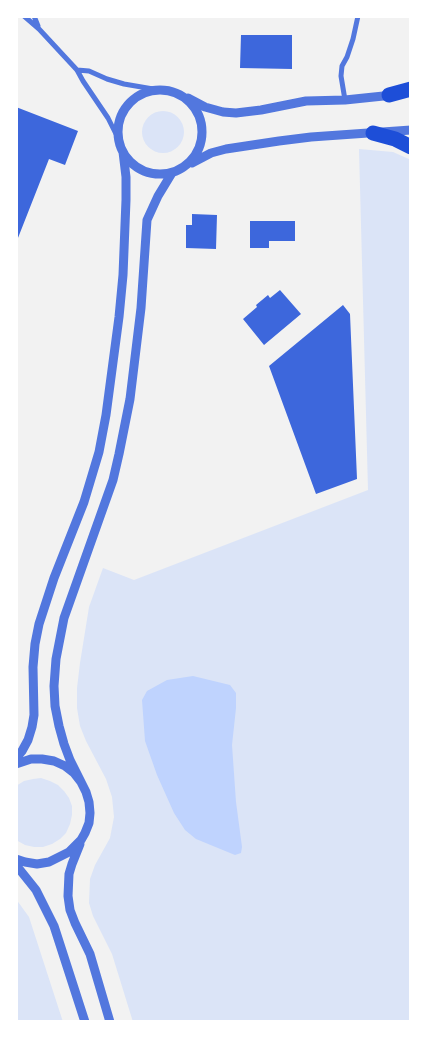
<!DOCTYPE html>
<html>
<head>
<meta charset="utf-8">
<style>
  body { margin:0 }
  #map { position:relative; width:427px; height:1038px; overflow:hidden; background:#f2f2f2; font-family:"Golos Text",sans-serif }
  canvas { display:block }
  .frame { position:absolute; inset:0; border:18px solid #fff; pointer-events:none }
</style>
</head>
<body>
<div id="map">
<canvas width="427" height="1038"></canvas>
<div class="frame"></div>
</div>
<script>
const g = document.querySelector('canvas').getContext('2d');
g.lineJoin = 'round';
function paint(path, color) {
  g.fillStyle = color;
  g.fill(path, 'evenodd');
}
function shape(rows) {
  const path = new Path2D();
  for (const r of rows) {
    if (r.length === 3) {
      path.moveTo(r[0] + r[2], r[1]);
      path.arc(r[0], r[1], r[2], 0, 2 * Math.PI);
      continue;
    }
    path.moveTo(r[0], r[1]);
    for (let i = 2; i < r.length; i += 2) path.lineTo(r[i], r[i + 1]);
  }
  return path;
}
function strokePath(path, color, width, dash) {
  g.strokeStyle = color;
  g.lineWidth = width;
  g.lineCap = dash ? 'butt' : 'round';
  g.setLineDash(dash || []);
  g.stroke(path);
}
const green = shape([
  [163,132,21],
  [359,149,393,152,411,160,411,1022,133,1022,112,954,93,916,89,903,90,879,95,865,110,838,114,817,112,797,106,779,86,741,80,726,77,708,77,688,80,663,89,607,103,568,134,580,368,490],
  [41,778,50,781,58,785,64,791,69,798,72,806,72,815,70,824,66,833,60,839,52,844,43,847,34,847,25,845,16,840,16,786,24,781,33,779],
  [16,899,29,917,63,1022,16,1022]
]);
const water = shape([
  [193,676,230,685,236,693,236,708,232,745,236,802,242,847,241,853,235,855,196,839,185,830,174,813,157,775,145,741,142,700,147,691,167,680]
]);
const building = shape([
  [241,35,292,35,292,69,240,68],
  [16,107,78,131,65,165,49,159,16,243],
  [192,214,217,215,216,249,186,248,186,225,192,225],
  [250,221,295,221,295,241,269,241,269,248,250,248],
  [280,290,301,314,264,345,243,319,257,307,256,305,268,295,270,298],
  [343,305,350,314,357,479,316,494,269,366]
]);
const minor = shape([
  [24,16,39,29,77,70,83,81,108,118,119,140],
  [34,16,38,26],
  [77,70,89,71,107,79,124,84,159,90],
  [345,100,341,76,342,66,347,57,353,39,358,16]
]);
const tertiary = shape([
  [160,132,42],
  [188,98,205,107,223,112,236,113,261,110,306,101,345,100,393,95],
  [192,163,211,153,226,149,279,141,311,137,411,130],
  [16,758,22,751,28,740,32,727,34,715,33,667,35,644,39,624,54,578,84,502,99,452,106,415,119,317,123,275,126,200,126,177,123,152],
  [16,764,31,759,42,759,54,761,65,766,74,773,81,782,86,792,89,802,90,813,89,823,85,833,81,840,69,852,49,862,37,864,25,862,16,859],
  [81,782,70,760,64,744,59,726,55,706,54,686,56,659,64,618,113,480,119,454,130,399,141,308,147,220,158,196,172,173],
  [80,844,72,864,69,874,68,896,70,910,75,923,90,954,110,1022],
  [16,865,36,890,54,926,85,1022]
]);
const motorway = shape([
  [389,95,411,89],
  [373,133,395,139,411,147]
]);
paint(green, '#dbe4f7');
paint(water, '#bfd3fe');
paint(building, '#3d67dc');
strokePath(minor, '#5277de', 5);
strokePath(tertiary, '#5277de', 9);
strokePath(motorway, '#1d4ed8', 15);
</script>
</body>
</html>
